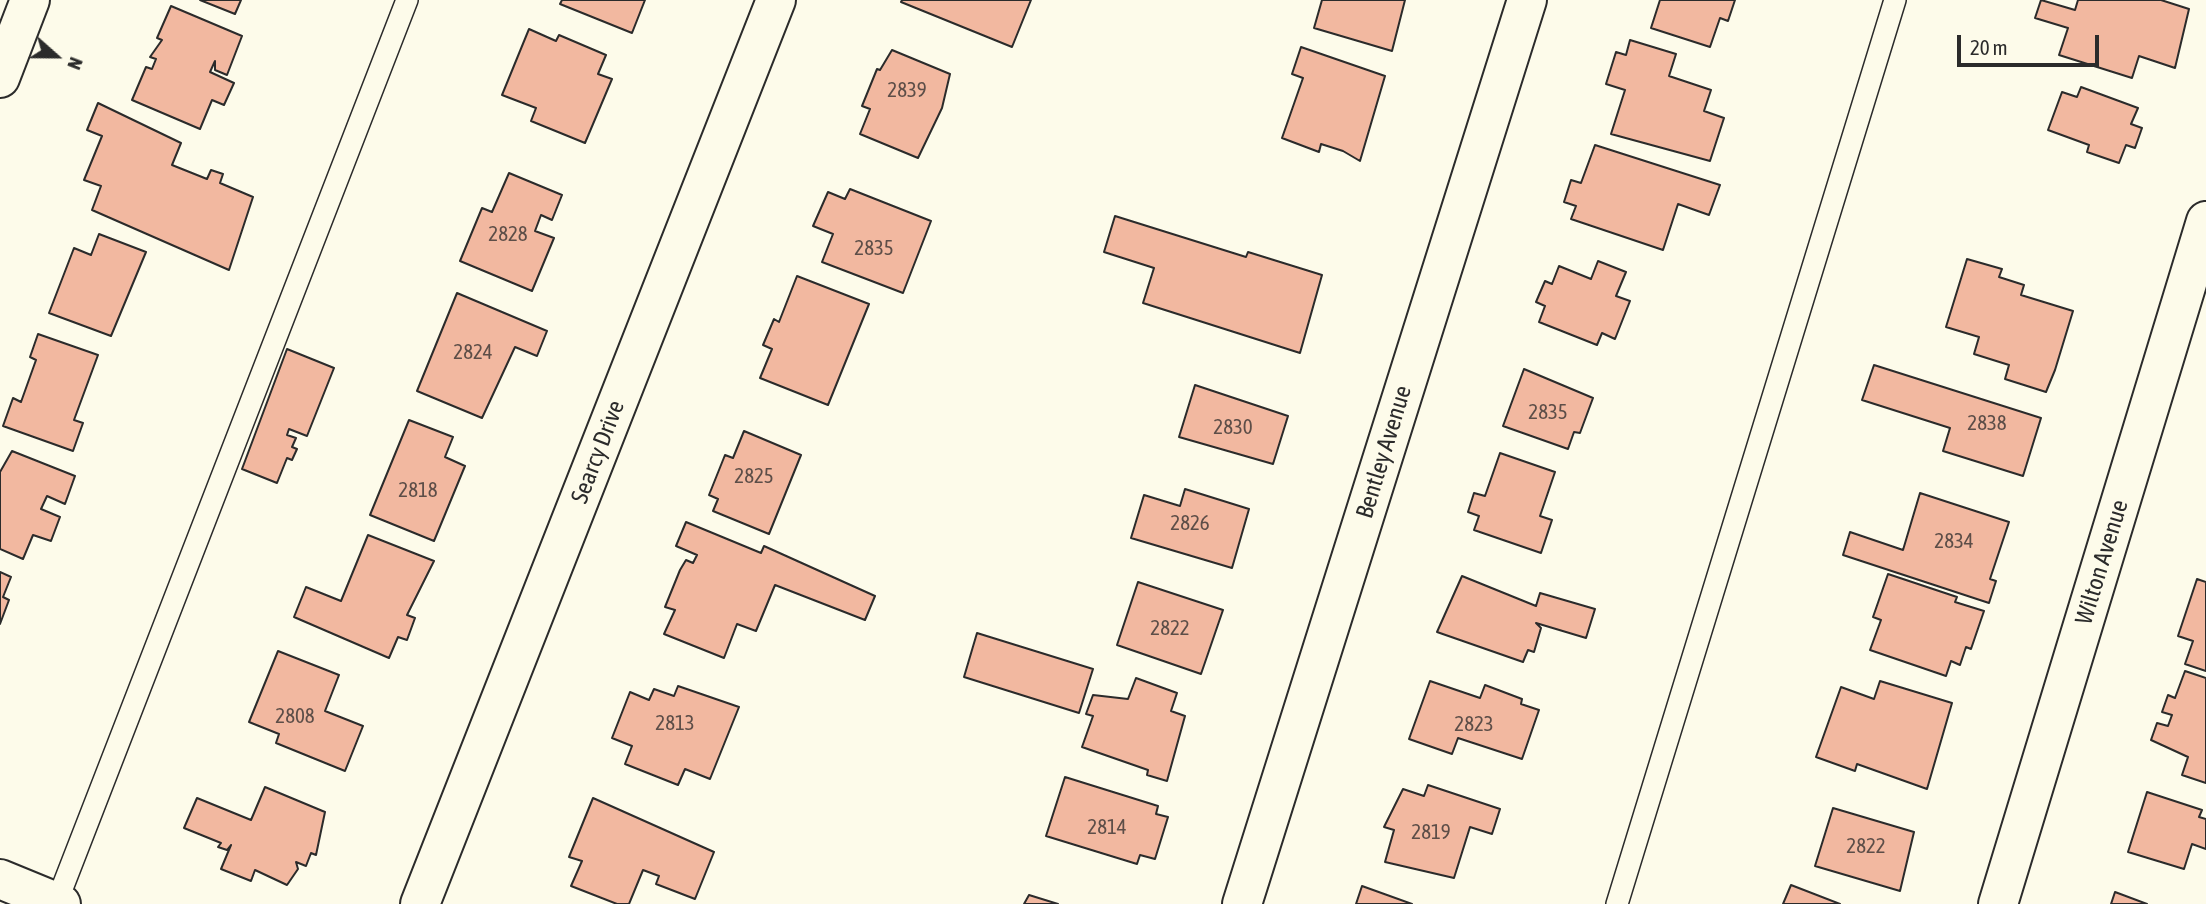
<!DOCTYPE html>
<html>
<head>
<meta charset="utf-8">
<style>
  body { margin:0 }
  #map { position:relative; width:2206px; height:904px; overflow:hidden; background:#fdfbea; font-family:"Asap Condensed",sans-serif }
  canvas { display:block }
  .north { position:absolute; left:21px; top:21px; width:70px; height:70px; -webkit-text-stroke:5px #fdfbea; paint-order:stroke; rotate:111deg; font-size:19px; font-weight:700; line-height:28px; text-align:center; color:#2b2b2b }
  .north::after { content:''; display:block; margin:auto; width:24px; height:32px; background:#2b2b2b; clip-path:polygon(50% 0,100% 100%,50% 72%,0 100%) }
  .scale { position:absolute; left:1957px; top:35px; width:142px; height:32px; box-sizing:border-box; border:4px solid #2b2b2b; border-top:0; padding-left:9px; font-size:21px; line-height:24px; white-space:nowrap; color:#2b2b2b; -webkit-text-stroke:5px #fdfbea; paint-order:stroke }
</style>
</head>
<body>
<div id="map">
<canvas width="2206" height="904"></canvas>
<div class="north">N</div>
<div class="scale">20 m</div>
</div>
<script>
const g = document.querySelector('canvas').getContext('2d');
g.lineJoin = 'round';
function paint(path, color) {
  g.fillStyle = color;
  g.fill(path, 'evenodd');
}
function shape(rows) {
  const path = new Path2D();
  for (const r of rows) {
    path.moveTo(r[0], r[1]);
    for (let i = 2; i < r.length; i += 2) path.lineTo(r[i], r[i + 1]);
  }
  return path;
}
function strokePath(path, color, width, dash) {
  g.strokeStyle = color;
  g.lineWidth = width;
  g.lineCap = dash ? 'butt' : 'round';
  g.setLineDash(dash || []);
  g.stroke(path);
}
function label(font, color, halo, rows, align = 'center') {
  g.font = font + ' "Asap Condensed",sans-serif';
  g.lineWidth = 5;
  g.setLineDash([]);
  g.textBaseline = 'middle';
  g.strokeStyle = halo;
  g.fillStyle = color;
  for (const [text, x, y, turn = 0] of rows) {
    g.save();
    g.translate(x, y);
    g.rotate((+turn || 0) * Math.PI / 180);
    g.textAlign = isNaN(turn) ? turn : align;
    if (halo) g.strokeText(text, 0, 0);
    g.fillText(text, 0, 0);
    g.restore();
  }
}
const building = shape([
  [200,0,241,0,235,14,200,0],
  [562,0,645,0,632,33,560,4,562,0],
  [902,0,1031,0,1012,47,901,2,902,0],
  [1322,0,1405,0,1392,51,1314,28,1322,0],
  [1660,0,1735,0,1728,21,1720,18,1710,47,1651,28,1660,0],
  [2041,0,2075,10,2078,0,2161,0,2189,9,2175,68,2139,56,2132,78,2059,55,2068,28,2035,18,2041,0],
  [171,6,242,36,227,75,215,70,215,61,210,72,234,83,224,105,212,100,200,129,132,100,146,67,152,69,156,59,150,57,162,40,157,38,171,6],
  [529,29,556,41,559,35,606,55,598,74,612,79,585,143,531,121,536,108,502,95,529,29],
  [1630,40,1676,54,1669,76,1711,90,1704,111,1724,118,1710,161,1611,134,1625,90,1606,84,1616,52,1626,55,1630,40],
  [1301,47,1385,76,1360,161,1343,151,1321,144,1319,152,1282,138,1303,78,1292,74,1301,47],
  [892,50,950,74,942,108,918,158,860,134,870,109,862,106,877,69,880,70,892,50],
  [2081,87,2138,108,2131,124,2142,128,2135,148,2126,145,2119,163,2087,152,2089,145,2048,130,2062,92,2077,97,2081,87],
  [98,103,181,143,172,165,207,179,211,170,223,174,220,183,253,197,229,270,92,210,101,186,84,180,102,136,87,130,98,103],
  [1595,145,1720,185,1709,215,1678,204,1663,250,1571,219,1576,206,1564,202,1571,180,1581,183,1595,145],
  [509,173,562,195,552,220,541,215,535,231,554,238,532,291,460,261,482,208,492,212,509,173],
  [850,189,931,221,903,293,822,262,833,234,813,226,828,192,845,199,850,189],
  [1115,216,1246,257,1248,252,1322,275,1300,353,1143,303,1154,268,1104,252,1115,216],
  [99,234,146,252,111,336,49,313,74,248,91,255,99,234],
  [1967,259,2002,269,1999,277,2024,285,2021,295,2073,311,2055,370,2046,392,2005,379,2009,365,1974,354,1979,337,1946,327,1967,259],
  [1598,261,1626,272,1616,296,1630,301,1615,339,1602,333,1597,345,1539,322,1545,306,1536,302,1545,281,1552,284,1559,266,1591,279,1598,261],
  [797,276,869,304,828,405,760,378,772,349,763,345,774,319,779,322,797,276],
  [457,293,547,331,537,356,515,347,482,418,417,391,457,293],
  [38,334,98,355,74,420,83,423,73,451,3,426,13,398,21,402,36,360,30,357,38,334],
  [287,349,334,368,307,436,289,429,287,435,296,438,292,447,297,449,292,460,287,458,277,483,242,469,287,349],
  [1874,365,2041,418,2023,476,1943,451,1950,428,1862,400,1874,365],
  [1524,369,1593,398,1580,433,1574,432,1568,449,1503,426,1524,369],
  [1195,385,1288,416,1273,464,1179,437,1195,385],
  [409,420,453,437,445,457,465,466,434,541,370,515,409,420],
  [744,431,801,455,769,534,713,511,718,499,709,495,725,455,733,458,744,431],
  [12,451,75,476,65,504,47,496,41,509,60,517,51,541,33,535,23,559,0,549,0,472,12,451],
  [1500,453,1555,472,1540,516,1552,520,1541,553,1474,530,1479,516,1468,512,1474,493,1485,496,1500,453],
  [1185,489,1249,509,1232,568,1131,538,1144,495,1180,506,1185,489],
  [1920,493,2009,522,1990,579,1996,581,1989,603,1843,555,1850,532,1903,550,1920,493],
  [686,522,761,553,764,546,875,596,865,620,775,585,756,631,737,624,724,658,664,634,675,610,665,607,680,570,686,560,693,563,697,555,676,546,686,522],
  [368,535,434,561,407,615,415,618,407,640,398,637,389,658,294,617,306,587,341,601,368,535],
  [0,572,11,577,3,597,9,600,0,624,0,572],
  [1888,574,1957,597,1955,602,1984,611,1971,649,1966,647,1960,665,1951,661,1946,676,1870,650,1881,620,1873,617,1888,574],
  [1462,576,1536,606,1540,593,1595,609,1586,638,1536,623,1541,628,1534,652,1528,650,1523,662,1437,632,1462,576],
  [2197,579,2206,582,2206,671,2185,664,2193,641,2178,636,2197,579],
  [1138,582,1223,610,1201,674,1117,645,1138,582],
  [977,633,1093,669,1079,713,964,677,977,633],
  [278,651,339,675,325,711,363,726,345,771,276,743,279,734,249,722,278,651],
  [2185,671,2206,678,2206,783,2182,775,2188,757,2151,740,2157,723,2168,726,2172,715,2162,712,2168,695,2175,698,2185,671],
  [1136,678,1177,693,1171,711,1185,716,1167,781,1147,775,1148,770,1082,747,1093,716,1086,714,1093,695,1128,699,1136,678],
  [1430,681,1480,698,1485,685,1522,699,1521,704,1539,710,1522,759,1458,738,1452,754,1409,739,1430,681],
  [1880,681,1952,703,1927,789,1857,764,1855,771,1816,757,1841,687,1874,699,1880,681],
  [678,686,739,707,710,779,685,769,678,785,625,764,632,746,612,738,630,692,649,700,654,689,674,696,678,686],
  [1065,777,1158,806,1156,814,1168,817,1155,859,1140,855,1137,864,1046,836,1065,777],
  [1428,785,1500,809,1492,834,1470,827,1454,878,1385,862,1394,830,1384,827,1403,789,1424,796,1428,785],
  [265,787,325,812,316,855,311,853,306,866,296,862,298,869,287,885,255,870,251,881,221,869,231,845,227,850,218,847,221,843,184,828,197,798,251,820,265,787],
  [2147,792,2202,810,2199,817,2206,819,2206,849,2192,844,2184,869,2128,852,2147,792],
  [593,798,714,852,695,899,656,884,659,876,643,870,629,904,617,904,571,886,582,861,569,857,593,798],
  [1833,808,1914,832,1900,891,1815,866,1833,808],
  [1791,885,1840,904,1783,904,1791,885],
  [1362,886,1412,904,1356,904,1362,886],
  [2115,892,2147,904,2111,904,2115,892],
  [1029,895,1058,904,1024,904,1029,895]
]);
const lane = shape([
  [56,904,407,0],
  [1617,904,1895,0]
]);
const street = shape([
  [0,879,61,904],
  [420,904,776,0],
  [1242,904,1527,0],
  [1998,904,2206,221]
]);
const secondary = shape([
  [0,78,30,0]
]);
const numberNames = [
  ["2839",907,90],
  ["2828",508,234],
  ["2835",874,248],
  ["2824",473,352],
  ["2835",1548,412],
  ["2838",1987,423],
  ["2830",1233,427],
  ["2825",754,476],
  ["2818",418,490],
  ["2826",1190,523],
  ["2834",1954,541],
  ["2822",1170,628],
  ["2808",295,716],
  ["2813",675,723],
  ["2823",1474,724],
  ["2814",1107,827],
  ["2819",1431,832],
  ["2822",1866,846]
];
const streetNames = [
  ["Searcy Drive",598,452,-69],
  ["Bentley Avenue",1384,452,-73],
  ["Wilton Avenue",2102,562,-73]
];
paint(building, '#f2b8a0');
strokePath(building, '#2b2b2b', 2);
strokePath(lane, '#2b2b2b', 24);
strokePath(street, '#2b2b2b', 42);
strokePath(secondary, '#2b2b2b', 42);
strokePath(lane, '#fdfbea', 21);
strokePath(street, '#fdfbea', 38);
strokePath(secondary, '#fdfbea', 38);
label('21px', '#5d4e48', null, numberNames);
label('24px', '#2b2b2b', '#fdfbea', streetNames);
</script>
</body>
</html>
